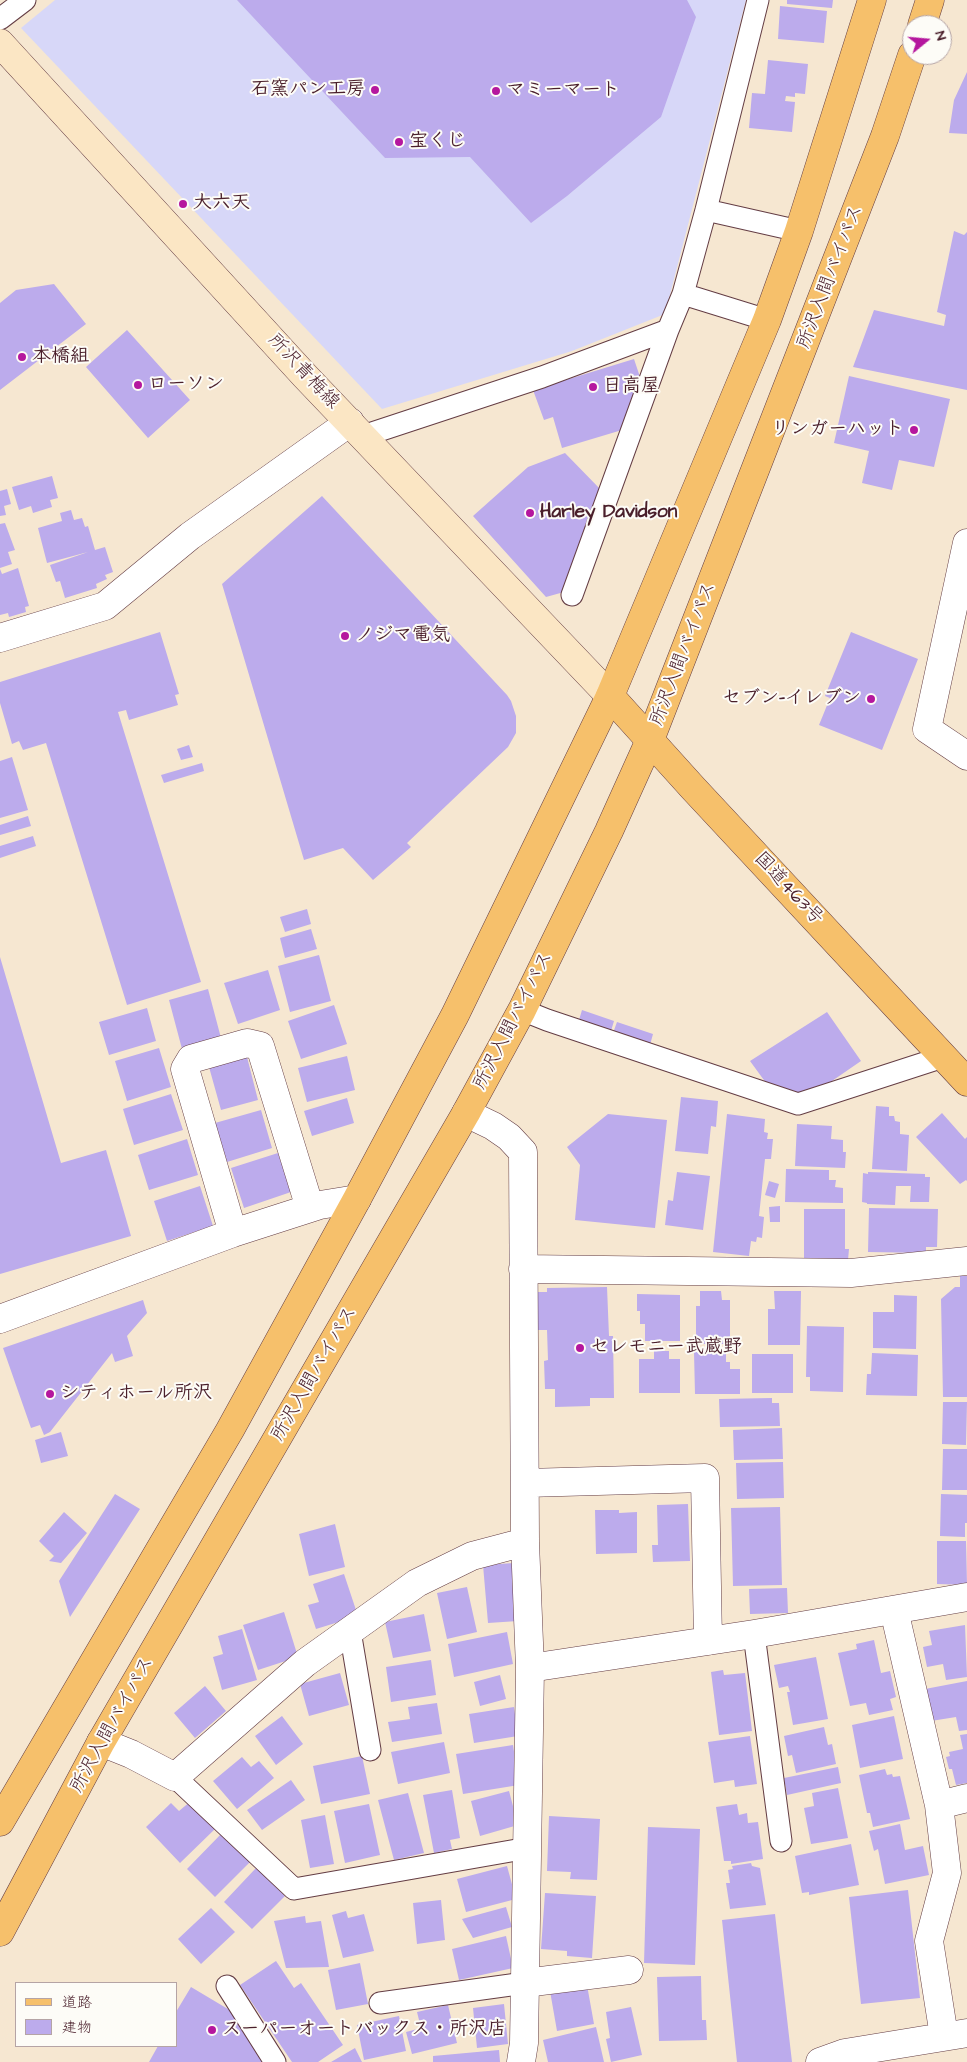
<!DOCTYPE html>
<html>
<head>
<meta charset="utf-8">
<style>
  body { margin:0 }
  #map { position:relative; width:967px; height:2062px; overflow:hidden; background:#f6e7d1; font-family:"Architects Daughter","Klee One",sans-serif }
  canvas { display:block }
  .legend { position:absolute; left:15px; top:1982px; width:162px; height:65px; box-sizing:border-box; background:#fdfcf7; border:1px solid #b5a4a5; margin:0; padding:6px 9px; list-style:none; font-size:15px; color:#4a1f2b }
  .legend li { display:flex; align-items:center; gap:10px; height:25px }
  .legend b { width:25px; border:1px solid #b5a4a5 }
  .north { position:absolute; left:902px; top:15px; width:50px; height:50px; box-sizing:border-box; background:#fdfcf7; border:1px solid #b5a4a5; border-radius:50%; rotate:73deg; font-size:14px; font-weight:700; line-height:20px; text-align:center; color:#4a1f2b }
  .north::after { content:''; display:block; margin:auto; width:18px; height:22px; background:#b5179e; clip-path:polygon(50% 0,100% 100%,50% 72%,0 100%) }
</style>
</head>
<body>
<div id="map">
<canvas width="967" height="2062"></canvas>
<ul class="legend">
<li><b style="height:6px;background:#f6c06b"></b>道路</li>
<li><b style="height:14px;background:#bcabec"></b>建物</li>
</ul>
<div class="north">N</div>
</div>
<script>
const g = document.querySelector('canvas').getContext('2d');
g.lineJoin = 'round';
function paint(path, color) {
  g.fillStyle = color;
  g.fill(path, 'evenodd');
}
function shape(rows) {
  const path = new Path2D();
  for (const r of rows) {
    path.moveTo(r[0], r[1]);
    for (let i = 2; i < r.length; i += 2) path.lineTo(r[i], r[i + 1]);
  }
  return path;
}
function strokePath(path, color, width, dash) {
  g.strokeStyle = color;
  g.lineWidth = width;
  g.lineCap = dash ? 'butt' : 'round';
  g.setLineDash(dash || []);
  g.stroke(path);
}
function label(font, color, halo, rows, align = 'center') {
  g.font = font + ' "Architects Daughter","Klee One",sans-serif';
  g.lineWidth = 4;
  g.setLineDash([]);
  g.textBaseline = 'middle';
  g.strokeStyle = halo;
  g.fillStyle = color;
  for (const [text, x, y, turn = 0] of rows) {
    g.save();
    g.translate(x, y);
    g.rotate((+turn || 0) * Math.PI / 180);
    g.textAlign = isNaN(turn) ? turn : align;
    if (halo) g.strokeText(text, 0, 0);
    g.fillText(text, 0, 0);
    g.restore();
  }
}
const built = shape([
  [55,0,746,0,665,314,572,351,382,409,21,28]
]);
const building = shape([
  [237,0,687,0,696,17,661,117,567,196,531,223,470,157,385,158],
  [787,0,833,0,832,8,787,4],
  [780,6,827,11,824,43,778,39],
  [768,60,808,64,805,94,795,93,795,97,786,96,785,101,795,102,792,132,749,128,752,93,765,94],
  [967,72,967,134,949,133,954,100],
  [954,231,964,235,967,232,967,390,853,367,874,310,944,326,946,315,937,312],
  [54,284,86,324,0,390,0,303,16,290],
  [127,330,190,400,148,438,86,367],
  [634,359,640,377,622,430,562,448,553,417,544,420,533,390],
  [849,376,950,399,934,467,899,460,892,490,862,483,869,451,834,443],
  [565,453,601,490,564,592,546,597,473,516,528,467],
  [52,476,58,498,50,500,52,507,33,513,31,506,19,510,12,487],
  [7,489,11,504,4,506,6,515,0,516,0,491],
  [322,496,507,695,511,701,516,716,516,733,508,747,407,843,411,847,373,880,343,848,304,860,222,584],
  [71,510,74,520,82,518,85,527,88,526,95,550,105,547,113,572,105,575,107,579,96,584,97,588,65,598,60,581,56,582,50,565,88,552,47,563,38,528,62,521,60,513],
  [5,523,15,550,8,552,12,564,0,568,0,524],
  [18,568,29,606,25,607,26,612,9,617,8,613,0,615,0,569,2,574],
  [160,632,179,694,175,695,178,705,129,720,126,710,118,712,201,982,127,1005,46,743,23,750,19,741,12,744,0,703,0,682],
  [851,632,918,659,882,750,819,725,830,698,825,696],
  [189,745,193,757,181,760,177,749],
  [12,757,28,810,0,818,0,761],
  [202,763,204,771,164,783,161,775],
  [28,816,31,826,0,835,0,825],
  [33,836,36,846,0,858,0,846],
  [307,909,311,924,285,932,280,917],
  [311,929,317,949,285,958,280,938],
  [319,955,331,1001,290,1012,278,966],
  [0,957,61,1163,106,1150,131,1236,0,1274],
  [268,970,280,1010,238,1024,224,983],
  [208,989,221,1038,182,1049,169,1000],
  [334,1005,347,1044,301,1059,288,1021],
  [147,1008,156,1041,109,1055,99,1022],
  [582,1010,614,1021,611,1031,579,1020],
  [827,1012,861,1061,816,1092,797,1096,769,1087,750,1061],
  [617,1022,653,1034,650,1045,613,1033],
  [159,1048,171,1087,127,1101,115,1061],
  [347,1056,355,1090,307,1102,298,1068],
  [247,1057,258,1100,221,1110,209,1067],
  [171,1094,183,1130,134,1145,123,1109],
  [681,1097,718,1101,716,1127,711,1126,708,1154,675,1151],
  [347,1098,354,1123,312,1136,304,1111],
  [876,1106,889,1107,889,1116,894,1116,895,1121,900,1122,900,1134,909,1135,907,1171,872,1169],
  [261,1110,272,1148,227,1162,215,1123],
  [942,1113,965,1139,967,1137,967,1181,966,1180,960,1184,916,1137],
  [608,1114,667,1120,655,1228,575,1220,580,1165,567,1147],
  [727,1114,765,1119,764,1132,768,1133,767,1139,773,1139,771,1159,765,1159,759,1216,764,1217,762,1238,757,1237,756,1242,751,1241,749,1256,713,1252],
  [797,1124,832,1126,831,1139,843,1140,843,1152,846,1152,845,1168,795,1166],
  [187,1139,198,1175,149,1190,138,1155],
  [278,1153,291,1192,244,1208,231,1168],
  [786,1169,829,1170,829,1180,836,1180,835,1187,843,1188,843,1203,785,1202],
  [677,1172,710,1176,703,1230,665,1225,668,1200,673,1201],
  [868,1172,925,1174,925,1177,930,1177,929,1202,910,1202,911,1186,896,1186,895,1205,867,1204,867,1203,862,1202,863,1173,868,1174],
  [769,1181,779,1184,775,1198,765,1195],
  [200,1186,213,1226,167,1241,154,1201],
  [780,1206,780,1222,770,1222,769,1207],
  [869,1208,938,1209,937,1247,926,1247,926,1253,868,1252],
  [804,1209,845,1209,845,1249,849,1249,848,1260,804,1260],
  [960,1276,967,1276,967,1397,943,1397,941,1299,955,1287,960,1287],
  [607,1287,609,1336,613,1336,614,1398,590,1398,590,1406,555,1407,555,1389,545,1389,544,1361,548,1360,547,1330,536,1330,535,1292,547,1292,547,1288],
  [700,1291,721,1291,722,1300,730,1300,730,1339,726,1339,726,1344,696,1344,696,1306,700,1306],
  [774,1291,801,1291,800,1345,768,1345,768,1309,775,1309],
  [637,1294,680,1295,680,1341,645,1341,645,1324,640,1324,640,1311,637,1311],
  [894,1295,917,1296,916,1349,873,1348,873,1312,894,1312],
  [143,1300,147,1313,127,1336,133,1356,115,1362,112,1353,50,1432,44,1435,40,1425,31,1428,3,1348],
  [807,1326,844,1327,843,1392,810,1391,810,1377,806,1377],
  [654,1351,669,1351,669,1359,680,1359,680,1393,639,1393,639,1359,654,1359],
  [694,1352,726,1352,726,1362,730,1362,730,1369,740,1369,740,1394,695,1394],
  [872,1353,918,1355,917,1396,866,1395,867,1374,871,1374],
  [752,1354,793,1354,793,1393,752,1393],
  [772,1398,772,1403,779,1403,780,1426,720,1427,719,1399],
  [943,1402,967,1402,966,1445,942,1444],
  [782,1428,783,1459,734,1460,733,1430],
  [61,1432,68,1456,41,1463,35,1440],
  [943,1449,967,1449,967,1490,942,1490],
  [783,1462,784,1498,737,1499,736,1463],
  [115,1494,140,1509,70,1617,59,1581],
  [941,1494,967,1495,967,1523,965,1523,965,1537,940,1536],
  [688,1504,690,1561,653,1562,652,1545,658,1545,657,1505],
  [780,1507,782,1585,733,1586,731,1508],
  [595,1510,619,1510,619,1513,637,1512,637,1553,596,1554],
  [64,1512,87,1533,61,1563,49,1561,54,1556,39,1541],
  [335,1524,345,1567,309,1576,299,1534],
  [937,1541,966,1541,967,1585,937,1584],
  [514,1563,518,1621,488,1623,483,1565],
  [344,1574,358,1616,316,1629,308,1605,319,1602,313,1584],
  [467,1587,477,1632,447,1639,437,1593],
  [787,1588,788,1613,750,1614,749,1589],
  [284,1612,298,1657,258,1670,243,1625],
  [424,1614,431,1651,393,1658,385,1622],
  [965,1625,967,1677,946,1680,943,1664,927,1667,923,1647,932,1645,929,1631],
  [242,1629,257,1680,222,1690,213,1657,223,1654,218,1636],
  [507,1632,513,1664,454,1677,448,1644],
  [874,1640,881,1673,890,1671,896,1697,890,1699,893,1710,869,1715,866,1703,850,1706,838,1653,857,1649,856,1644],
  [816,1657,828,1719,793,1725,787,1692,790,1692,788,1686,779,1688,774,1665],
  [431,1660,436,1695,391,1702,386,1667],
  [723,1670,724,1675,745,1673,752,1731,719,1735,711,1672],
  [340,1673,349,1705,309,1716,300,1684],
  [500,1675,506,1699,480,1706,474,1682],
  [967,1681,967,1730,959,1731,956,1717,931,1721,925,1689],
  [205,1686,226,1711,195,1738,174,1713],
  [437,1703,442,1734,392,1742,388,1722,410,1719,408,1707],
  [514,1707,518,1736,474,1743,469,1714],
  [282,1716,303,1744,276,1765,255,1736],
  [894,1716,903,1759,860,1768,852,1725],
  [824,1727,828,1745,832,1744,836,1764,796,1773,792,1755,788,1756,784,1736],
  [967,1734,967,1783,956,1785,952,1769,949,1769,946,1757,950,1756,949,1752,963,1749,960,1735],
  [750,1736,757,1784,735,1787,734,1780,714,1783,708,1742],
  [444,1742,450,1773,398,1784,391,1752],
  [513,1745,519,1785,463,1794,456,1754],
  [362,1756,370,1794,321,1804,313,1766],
  [242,1757,251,1767,259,1761,274,1778,237,1809,213,1781],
  [838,1767,841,1783,787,1795,784,1778],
  [885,1769,887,1775,892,1774,893,1777,900,1776,910,1819,873,1827,870,1813,867,1813,859,1775],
  [291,1780,305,1800,262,1830,247,1810],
  [838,1788,848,1838,811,1844,804,1808,814,1806,812,1793],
  [452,1790,460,1838,450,1840,452,1849,434,1853,423,1795],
  [509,1791,518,1825,480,1836,471,1801],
  [408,1793,424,1853,394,1860,378,1800],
  [191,1801,216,1828,180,1863,146,1827,171,1803,179,1811],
  [369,1804,380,1855,345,1863,334,1811],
  [737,1804,739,1815,747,1813,748,1823,758,1822,763,1859,731,1864,731,1861,724,1861,716,1807],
  [325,1815,334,1864,310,1868,301,1820],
  [549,1816,600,1819,597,1880,570,1879,571,1872,547,1871],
  [900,1824,905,1850,923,1846,929,1875,885,1884,878,1849,874,1851,869,1831],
  [648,1827,700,1829,695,1965,644,1963],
  [222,1833,250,1862,215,1897,187,1869],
  [851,1844,859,1885,809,1895,809,1892,802,1893,795,1856],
  [751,1863,752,1866,760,1868,766,1905,730,1909,726,1883,730,1883,728,1870,733,1869,732,1866],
  [507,1866,516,1899,466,1912,457,1879],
  [256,1868,285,1896,252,1929,224,1902],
  [908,1890,920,1998,861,2004,849,1897],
  [545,1893,596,1896,592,1958,567,1956,567,1951,541,1949],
  [441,1900,445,1940,417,1944,413,1903],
  [506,1907,512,1927,473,1938,462,1919],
  [211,1908,235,1932,201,1964,178,1939],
  [346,1911,348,1918,364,1914,374,1951,343,1958,332,1915],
  [775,1914,792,2062,737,2062,722,1920],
  [305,1916,306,1923,321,1921,329,1967,286,1968,274,1921],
  [506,1936,513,1968,459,1980,452,1949],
  [276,1961,294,1988,301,1983,343,2045,318,2062,292,2062,240,1985],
  [360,1963,368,2004,336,2010,328,1970],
  [701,1976,702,2020,706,2020,707,2040,659,2041,657,1977],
  [587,1985,594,2024,557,2031,550,1991],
  [191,1987,238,2015,269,2062,149,2062,158,2046,176,2046,176,2012],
  [504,2004,508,2044,477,2048,473,2008],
  [448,2005,457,2043,412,2054,406,2032,421,2028,417,2012],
  [631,2007,642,2055,611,2062,606,2039,610,2038,606,2012],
  [399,2016,406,2051,364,2060,357,2025],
  [596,2027,604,2062,548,2062,543,2040],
  [355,2048,362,2062,331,2062],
  [499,2050,500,2062,433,2062,433,2056]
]);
const service = shape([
  [0,19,25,0],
  [706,210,799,231],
  [683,294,767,320],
  [363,436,542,377,668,330,683,294,706,210,758,0],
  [572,595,668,330],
  [522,1010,547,1020,798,1104,943,1057],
  [350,1631,370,1750],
  [754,1634,781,1841],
  [175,1777,294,1889,528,1848],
  [227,1986,275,2062],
  [380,2003,525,1983]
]);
const minor = shape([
  [967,543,927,729,967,756],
  [0,638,105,606,190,536,350,422],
  [466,1113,493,1126,509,1137,523,1152,525,1542,530,1668,524,2043,521,2062],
  [233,1233,185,1069,191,1059,247,1043,260,1046,310,1208],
  [523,1269,851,1273,967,1261],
  [0,1319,233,1233,320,1205,357,1199],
  [526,1483,705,1478,708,1641],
  [894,1610,939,1805,947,1873,929,1941,944,2036],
  [530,1668,754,1634,967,1597],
  [101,1742,131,1754,175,1777,305,1663,417,1583,472,1556,525,1542],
  [939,1805,967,1798],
  [525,1983,629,1970],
  [820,2062,845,2053,967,2033]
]);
const secondary = shape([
  [0,43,305,376,610,696]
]);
const primary = shape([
  [0,1822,230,1430,357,1199,455,1015,610,696],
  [0,1932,101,1742,466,1113,522,1010,609,831,650,740]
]);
const trunk = shape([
  [872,0,799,231,767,320,610,696,693,788,967,1082],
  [922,25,930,0],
  [650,740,885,136,912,55]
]);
const markers = [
  [375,90,5,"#b5179e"],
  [496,91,5,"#b5179e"],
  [399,142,5,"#b5179e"],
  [183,204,5,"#b5179e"],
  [22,357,5,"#b5179e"],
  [138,385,5,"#b5179e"],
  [593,387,5,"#b5179e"],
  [914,430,5,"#b5179e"],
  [530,513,5,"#b5179e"],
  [345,636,5,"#b5179e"],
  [871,699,5,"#b5179e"],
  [580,1348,5,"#b5179e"],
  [50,1394,5,"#b5179e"],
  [212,2030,5,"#b5179e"]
];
const poiNames = [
  ["石窯パン工房",365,90,"right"],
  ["マミーマート",506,91],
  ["宝くじ",409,142],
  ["大六天",193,204],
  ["本橋組",32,357],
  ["ローソン",148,385],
  ["日高屋",603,387],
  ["リンガーハット",904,430,"right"],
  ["Harley Davidson",540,513],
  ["ノジマ電気",355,636],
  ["セブン-イレブン",861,699,"right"],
  ["セレモニー武蔵野",590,1348],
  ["シティホール所沢",60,1394],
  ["スーパーオートバックス・所沢店",222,2030]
];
const streetNames = [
  ["所沢入間バイパス",831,277,-69],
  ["所沢青梅線",303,372,47],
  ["所沢入間バイパス",684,654,-69],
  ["国道463号",788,889,47],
  ["所沢入間バイパス",514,1021,-63],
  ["所沢入間バイパス",315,1374,-60],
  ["所沢入間バイパス",113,1725,-61]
];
paint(built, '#d7d7f8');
paint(building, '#bcabec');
strokePath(service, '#643d44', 23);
strokePath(minor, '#643d44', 29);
strokePath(secondary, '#643d44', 29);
strokePath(primary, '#643d44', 29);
strokePath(trunk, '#643d44', 29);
strokePath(service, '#fff', 21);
strokePath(minor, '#fff', 28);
strokePath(secondary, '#fbe6c4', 28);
strokePath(primary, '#f6c06b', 28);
strokePath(trunk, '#f6c06b', 28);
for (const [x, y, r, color] of markers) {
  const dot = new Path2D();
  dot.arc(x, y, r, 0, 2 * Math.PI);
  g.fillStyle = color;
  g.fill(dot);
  strokePath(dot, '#fdfcf7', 2);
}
label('bold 19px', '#4a1f2b', '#fdfcf7', poiNames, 'left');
label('19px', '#4a1f2b', '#fdfcf7', streetNames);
</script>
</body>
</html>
